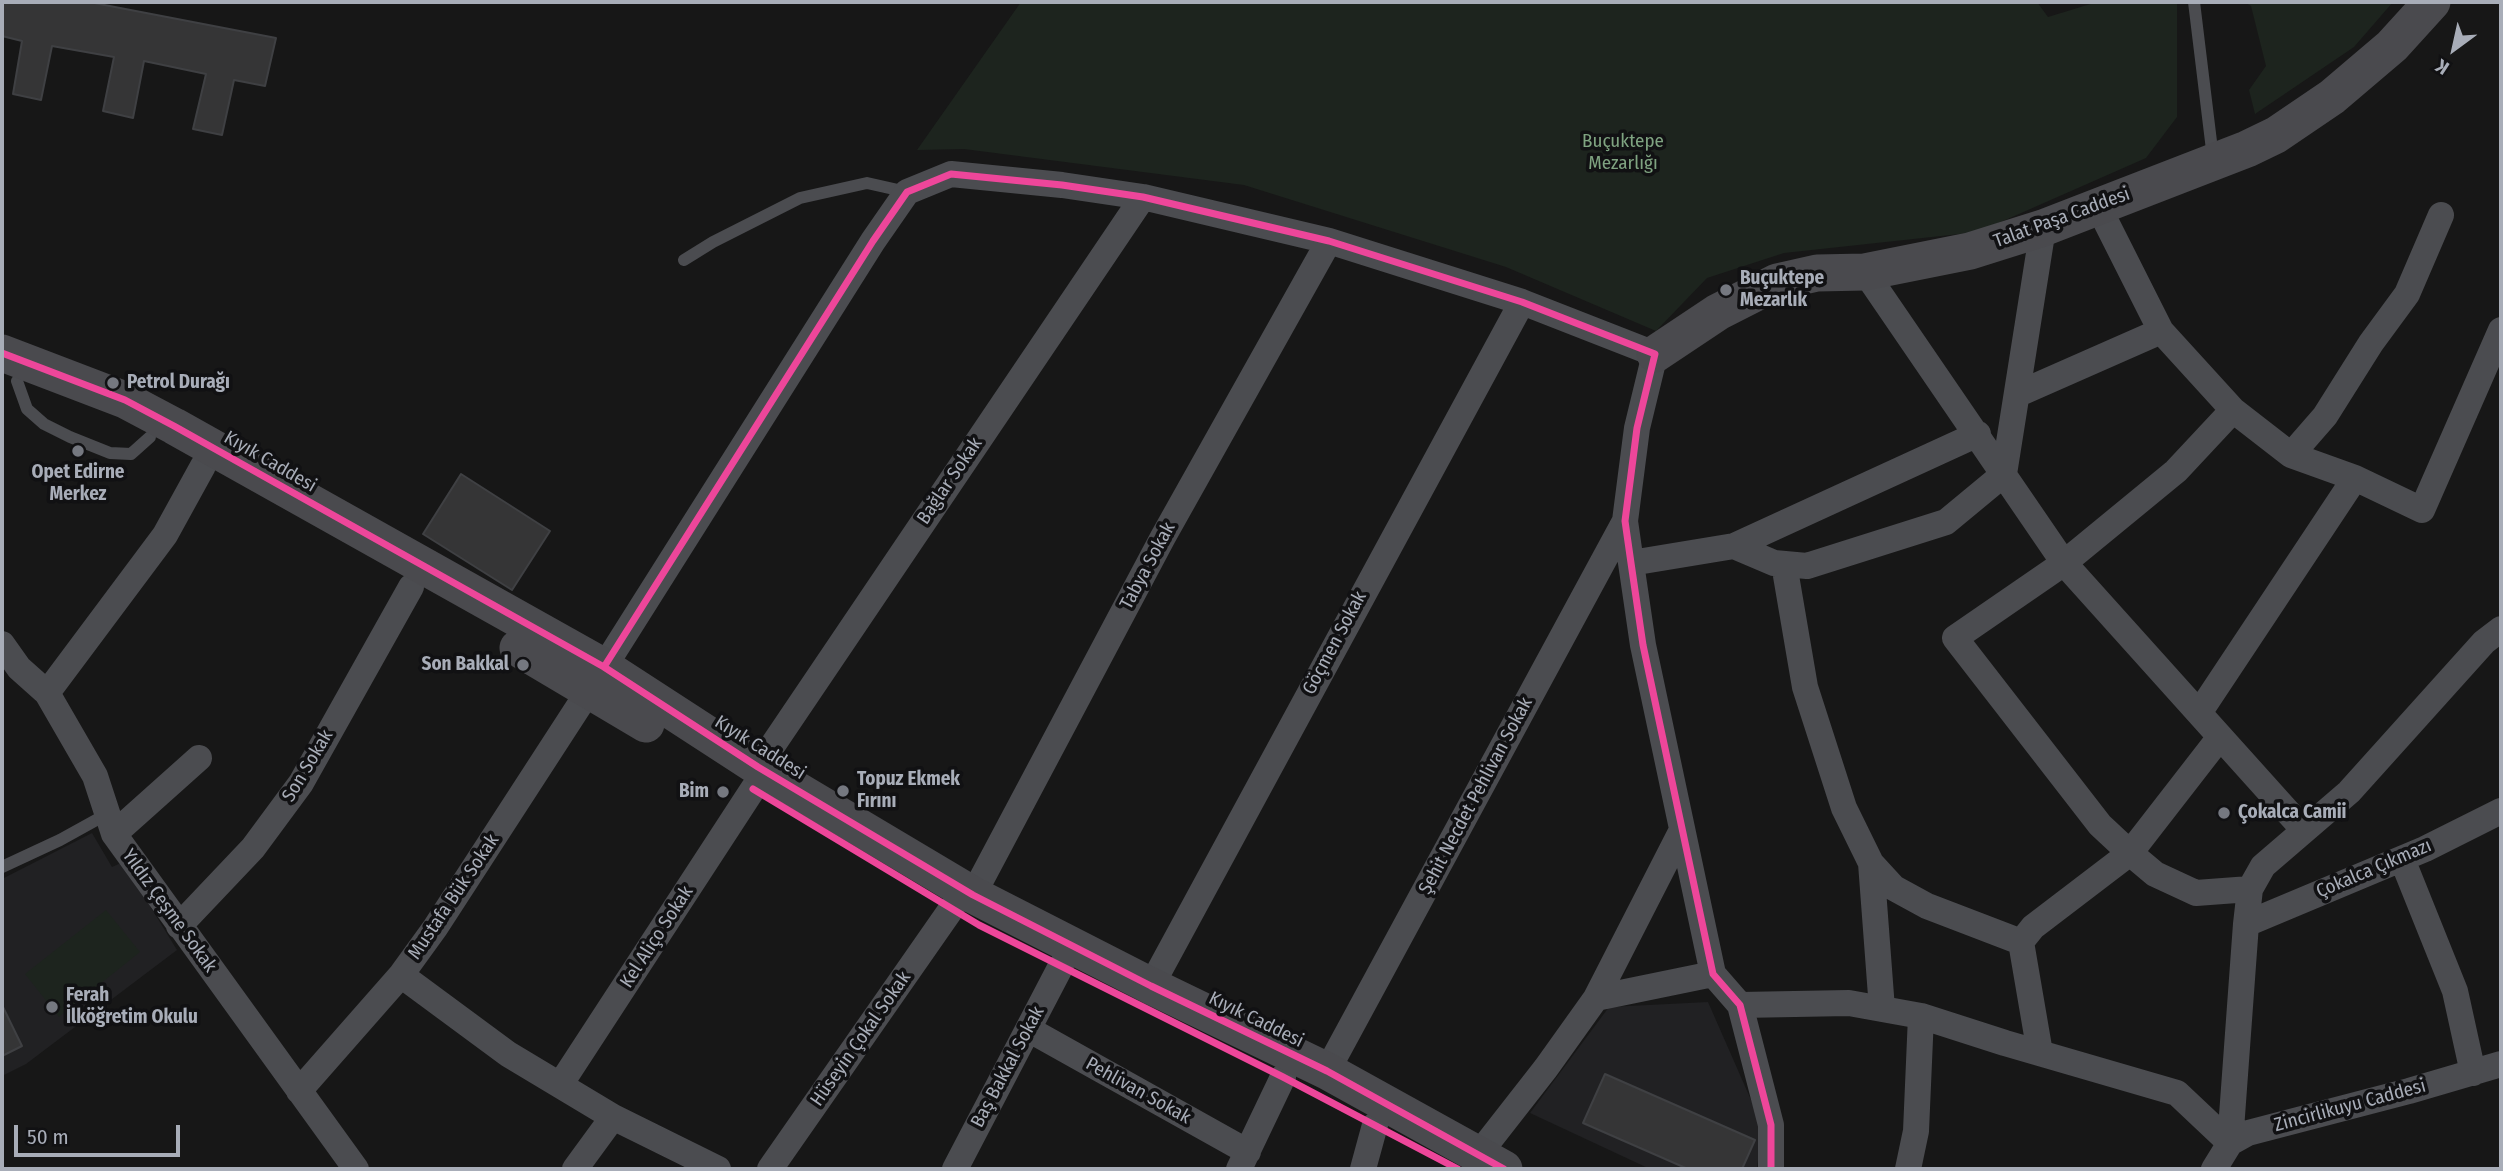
<!DOCTYPE html>
<html>
<head>
<meta charset="utf-8">
<style>
  body { margin:0 }
  #map { position:relative; width:2503px; height:1171px; overflow:hidden; background:#171717; font-family:"Fira Sans Condensed",sans-serif }
  canvas { display:block }
  .frame { position:absolute; inset:0; border:4px solid #a8adb8; pointer-events:none }
  .north { position:absolute; left:2419px; top:14px; width:70px; height:70px; -webkit-text-stroke:5px #111113; paint-order:stroke; rotate:213deg; font-size:19px; font-weight:700; line-height:28px; text-align:center; color:#a8adb8 }
  .north::after { content:''; display:block; margin:auto; width:24px; height:32px; background:#a8adb8; clip-path:polygon(50% 0,100% 100%,50% 72%,0 100%) }
  .scale { position:absolute; left:14px; top:1125px; width:166px; height:32px; box-sizing:border-box; border:4px solid #a8adb8; border-top:0; padding-left:9px; font-size:21px; line-height:24px; white-space:nowrap; color:#a8adb8; -webkit-text-stroke:5px #111113; paint-order:stroke }
</style>
</head>
<body>
<div id="map">
<canvas width="2503" height="1171"></canvas>
<div class="frame"></div>
<div class="north">K</div>
<div class="scale">50 m</div>
</div>
<script>
const g = document.querySelector('canvas').getContext('2d');
g.lineJoin = 'round';
function paint(path, color) {
  g.fillStyle = color;
  g.fill(path, 'evenodd');
}
function shape(rows) {
  const path = new Path2D();
  for (const r of rows) {
    path.moveTo(r[0], r[1]);
    for (let i = 2; i < r.length; i += 2) path.lineTo(r[i], r[i + 1]);
  }
  return path;
}
function strokePath(path, color, width, dash) {
  g.strokeStyle = color;
  g.lineWidth = width;
  g.lineCap = dash ? 'butt' : 'round';
  g.setLineDash(dash || []);
  g.stroke(path);
}
function label(font, color, halo, rows, align = 'center') {
  g.font = font + ' "Fira Sans Condensed",sans-serif';
  g.lineWidth = 7;
  g.setLineDash([]);
  g.textBaseline = 'middle';
  g.strokeStyle = halo;
  g.fillStyle = color;
  for (const [text, x, y, turn = 0] of rows) {
    g.save();
    g.translate(x, y);
    g.rotate((+turn || 0) * Math.PI / 180);
    g.textAlign = isNaN(turn) ? turn : align;
    if (halo) g.strokeText(text, 0, 0);
    g.fillText(text, 0, 0);
    g.restore();
  }
}
const built = shape([
  [92,833,112,867,123,862,177,950,26,1064,2,1076,2,879],
  [1708,1002,1762,1125,1757,1169,1650,1169,1530,1113,1609,1007]
]);
const green = shape([
  [1021,2,2037,2,2048,17,2097,2,2177,2,2177,117,2146,158,1978,232,1784,253,1707,278,1656,331,1506,267,1244,185,964,149,917,150],
  [2244,2,2393,2,2354,47,2255,114,2249,90,2266,66,2251,6],
  [106,910,140,952,59,1017,25,974]
]);
const building = shape([
  [2,2,89,2,276,38,265,86,234,80,222,135,193,129,206,74,144,61,133,118,103,111,114,57,52,46,41,100,13,94,22,41,2,36,2,2],
  [461,474,550,531,512,590,423,534,461,474],
  [2,1005,22,1046,2,1056,2,1005],
  [1605,1074,1755,1140,1742,1169,1688,1169,1583,1123,1605,1074]
]);
const service = shape([
  [2194,2,2213,158],
  [684,260,713,242,800,198,867,183,907,192],
  [17,381,27,409,44,424,70,437,110,453,131,454,150,437],
  [2,867,60,840,107,814]
]);
const minor = shape([
  [2098,206,2161,331,2233,410,2291,455,2355,478,2422,510,2501,330],
  [1865,272,2064,563,2304,830],
  [2018,394,2161,331],
  [2233,410,2176,471,2064,563,1955,638,2100,825,2130,853,2155,874,2196,893,2250,889],
  [2291,455,2325,416,2371,343,2407,294,2441,215],
  [1734,546,1978,434],
  [1631,563,1734,546,1774,563,1807,566,1946,522,2004,474,2043,228],
  [1784,564,1805,687,1844,808,1871,863,1894,888,1927,906,2021,942],
  [2,644,19,668,47,693,95,776,114,834,356,1169],
  [604,667,873,241,907,192,951,174,1062,185,1143,197,1329,241,1522,302,1655,354,1637,428,1625,521,1631,563,1643,645,1713,974,1740,1005,1771,1125,1771,1169],
  [47,693,165,535,203,466],
  [2199,713,2355,478],
  [758,767,1143,197],
  [114,834,199,758],
  [2402,859,2455,991,2473,1073],
  [1871,863,1882,1009],
  [973,895,1163,537,1329,241],
  [2246,924,2425,849,2501,811],
  [179,926,253,848,301,783,411,587],
  [401,975,508,1054,613,1117,718,1169],
  [1151,986,1522,302],
  [1596,998,1713,974],
  [1740,1005,1849,1003,1921,1016,2005,1043,2177,1093,2230,1143,2246,924,2250,889,2263,866,2349,792,2484,642,2501,629],
  [1028,1029,1248,1152],
  [2040,1053,2021,942,2033,927,2130,853,2220,737],
  [1327,1071,1625,521],
  [560,1085,753,789],
  [299,1091,401,975,435,928,590,689],
  [1478,1155,1546,1068,1596,998,1682,830],
  [575,1169,613,1117],
  [770,1169,952,908],
  [955,1169,1061,966],
  [1239,1169,1283,1077],
  [1363,1169,1375,1125],
  [1908,1169,1916,1131,1921,1016],
  [2214,1169,2230,1143,2248,1133,2409,1091,2501,1064]
]);
const secondary = shape([
  [2,353,125,400,174,426,604,667,758,767,973,895,1151,986,1327,1071,1504,1169],
  [1655,354,1718,312,1777,282,1817,273,1865,272,1970,251,2043,228,2247,149,2276,135,2332,97,2392,46,2432,2],
  [518,648,646,724]
]);
const cycleway = shape([
  [2,353,125,400,174,426,604,667,758,767,973,895,1151,986,1327,1071,1504,1169],
  [604,667,873,241,907,192,951,174,1062,185,1143,197,1329,241,1522,302,1655,354,1637,428,1625,521,1631,563,1643,645,1713,974,1740,1005,1771,1125,1771,1169],
  [753,789,979,925,1283,1077,1458,1169]
]);
const markers = [
  [1726,290,7,"#757880"],
  [113,383,7,"#757880"],
  [78,451,7,"#757880"],
  [523,665,7,"#757880"],
  [843,791,7,"#757880"],
  [723,792,7,"#757880"],
  [2224,813,7,"#757880"],
  [52,1007,7,"#757880"]
];
const parkNames = [
  ["Buçuktepe",1623,142],
  ["Mezarlığı",1623,164]
];
const streetNames = [
  ["Talat Paşa Caddesi",2062,218,-20],
  ["Kıyık Caddesi",270,462,30],
  ["Bağlar Sokak",950,481,-56],
  ["Tabya Sokak",1148,566,-62],
  ["Göçmen Sokak",1335,643,-62],
  ["Kıyık Caddesi",760,748,32],
  ["Son Sokak",308,766,-59],
  ["Şehit Necdet Pehlivan Sokak",1476,796,-62],
  ["Çokalca Çıkmazı",2374,869,-23],
  ["Mustafa Bük Sokak",454,897,-56],
  ["Yıldız Çeşme Sokak",169,911,54],
  ["Kel Aliço Sokak",657,937,-57],
  ["Kıyık Caddesi",1256,1020,26],
  ["Hüseyin Çokal Sokak",861,1039,-55],
  ["Baş Bakkal Sokak",1008,1067,-62],
  ["Pehlivan Sokak",1138,1091,29],
  ["Zincirlikuyu Caddesi",2350,1106,-15]
];
const poiNames = [
  ["Buçuktepe",1740,279],
  ["Mezarlık",1740,301],
  ["Petrol Durağı",127,383],
  ["Opet Edirne",78,473,"center"],
  ["Merkez",78,495,"center"],
  ["Son Bakkal",509,665,"right"],
  ["Topuz Ekmek",857,780],
  ["Fırını",857,802],
  ["Bim",709,792,"right"],
  ["Çokalca Camii",2238,813],
  ["Ferah",66,996],
  ["İlköğretim Okulu",66,1018]
];
paint(built, '#212123');
paint(green, '#1d241e');
paint(building, '#353536');
strokePath(building, '#3f4043', 2);
strokePath(service, '#4b4c50', 12);
strokePath(minor, '#4b4c50', 26);
strokePath(secondary, '#4a4a4e', 37);
strokePath(cycleway, '#ed469a', 7);
for (const [x, y, r, color] of markers) {
  const dot = new Path2D();
  dot.arc(x, y, r, 0, 2 * Math.PI);
  g.fillStyle = color;
  g.fill(dot);
  strokePath(dot, '#111113', 2.5);
}
label('19px', '#7fa381', '#111113', parkNames);
label('19px', '#a8adb8', '#111113', streetNames);
label('bold 19px', '#a8adb8', '#111113', poiNames, 'left');
</script>
</body>
</html>
